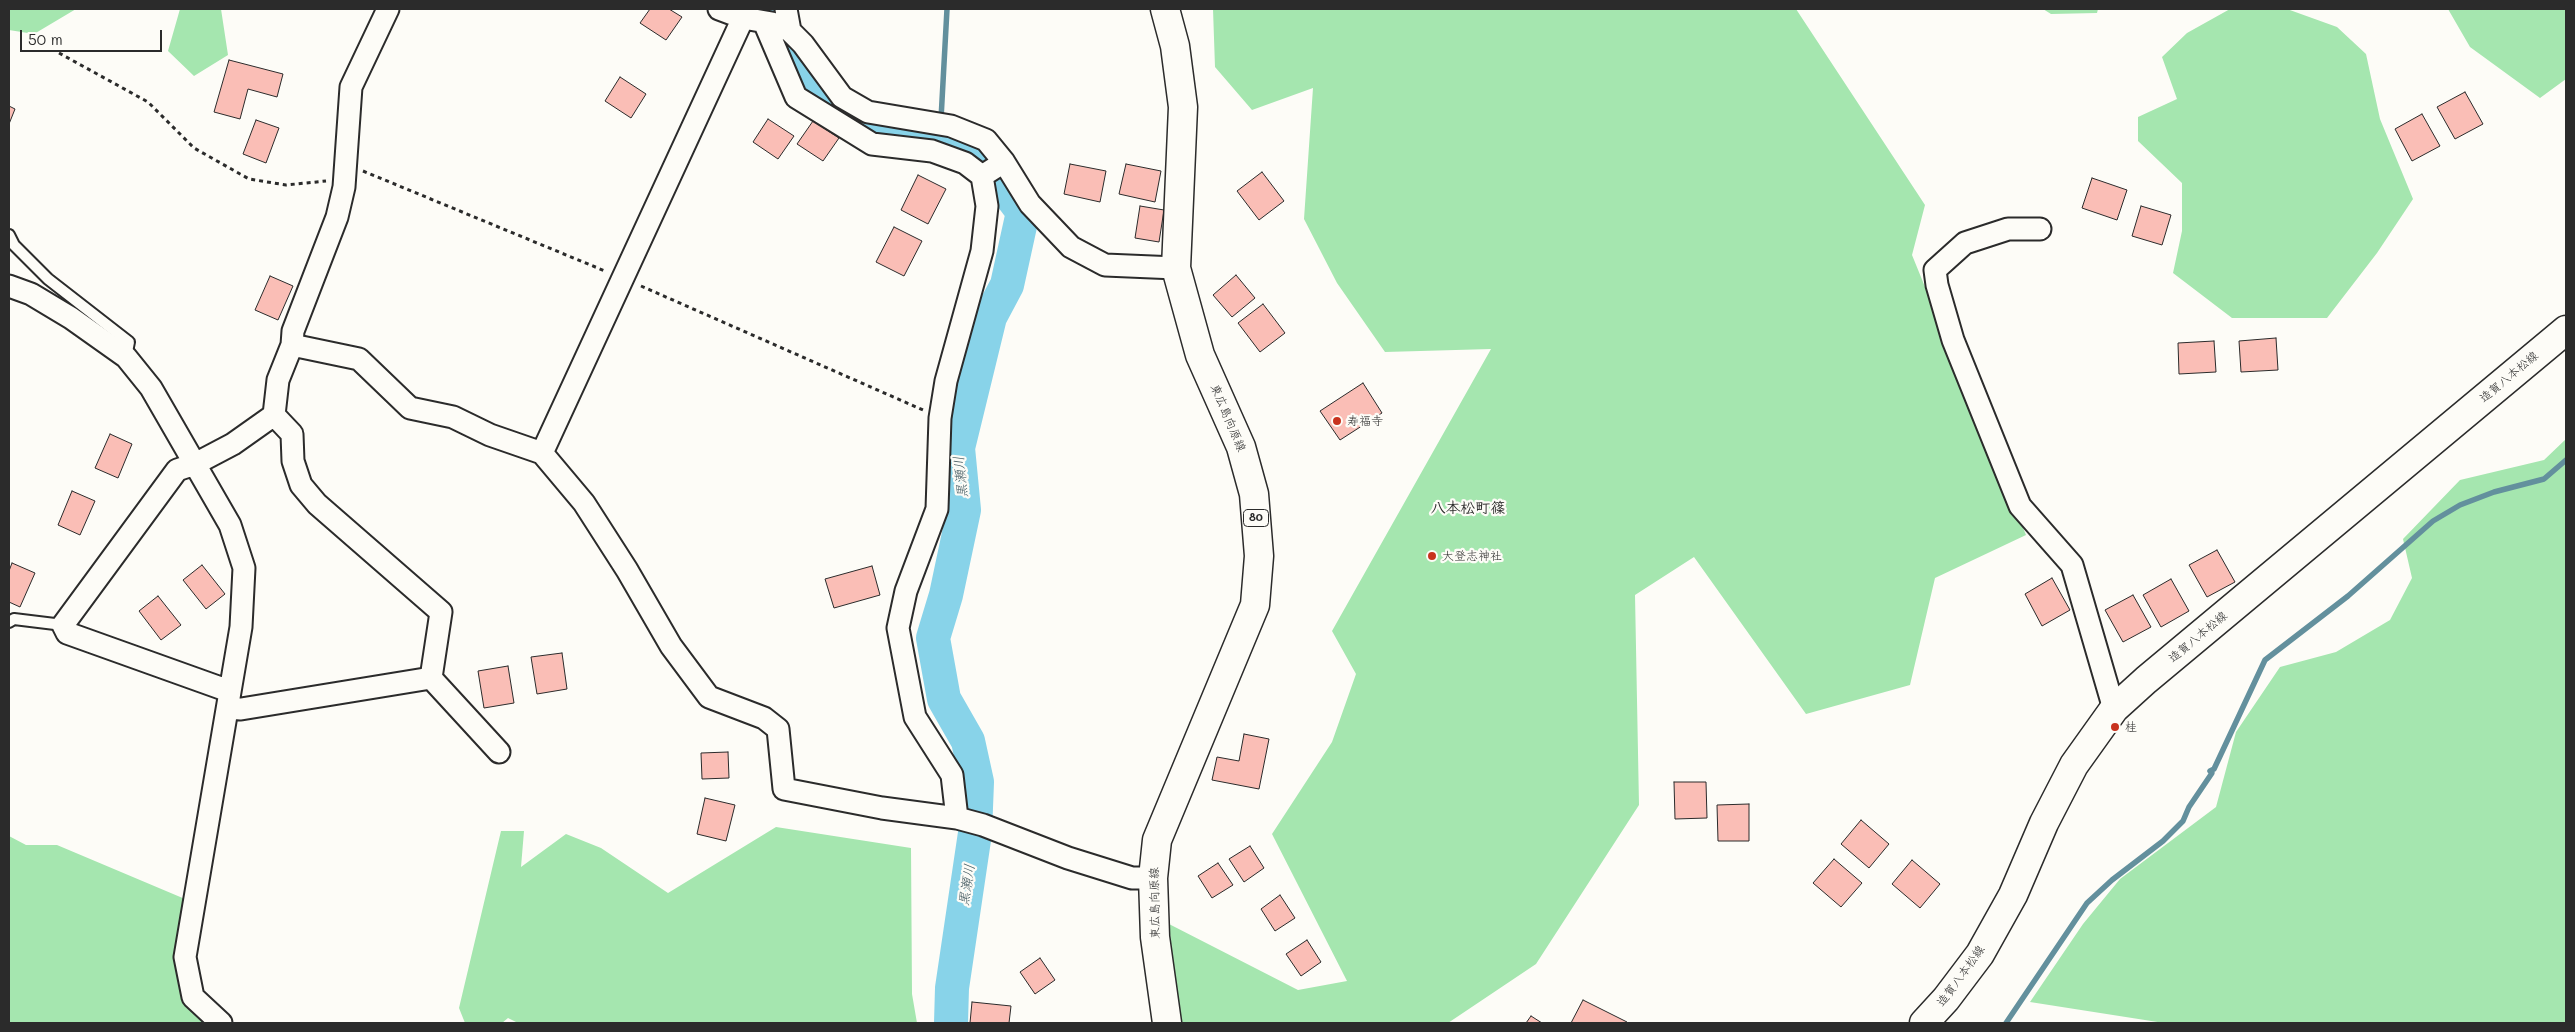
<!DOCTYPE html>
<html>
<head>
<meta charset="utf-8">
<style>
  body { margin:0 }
  #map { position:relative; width:2575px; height:1032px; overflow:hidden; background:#fdfcf7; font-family:Mali,sans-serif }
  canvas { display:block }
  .frame { position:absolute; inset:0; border:10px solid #2b2b2b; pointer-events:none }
  .scale { position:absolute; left:20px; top:30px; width:142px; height:22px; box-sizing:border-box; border:2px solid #2b2b2b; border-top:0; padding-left:6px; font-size:15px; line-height:18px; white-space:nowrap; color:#2b2b2b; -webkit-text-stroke:4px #fdfcf7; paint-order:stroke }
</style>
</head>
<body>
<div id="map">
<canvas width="2575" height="1032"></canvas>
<div class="frame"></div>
<div class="scale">50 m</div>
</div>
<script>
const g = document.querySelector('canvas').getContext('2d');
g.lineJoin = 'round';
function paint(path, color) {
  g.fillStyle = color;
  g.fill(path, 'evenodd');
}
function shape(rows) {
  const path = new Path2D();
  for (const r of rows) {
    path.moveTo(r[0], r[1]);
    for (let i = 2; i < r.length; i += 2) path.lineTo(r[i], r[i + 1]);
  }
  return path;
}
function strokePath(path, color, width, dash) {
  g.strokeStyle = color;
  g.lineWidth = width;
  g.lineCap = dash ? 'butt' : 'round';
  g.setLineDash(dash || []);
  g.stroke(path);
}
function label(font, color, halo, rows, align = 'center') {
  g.font = font + ' Mali,"Klee One",sans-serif';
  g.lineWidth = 4.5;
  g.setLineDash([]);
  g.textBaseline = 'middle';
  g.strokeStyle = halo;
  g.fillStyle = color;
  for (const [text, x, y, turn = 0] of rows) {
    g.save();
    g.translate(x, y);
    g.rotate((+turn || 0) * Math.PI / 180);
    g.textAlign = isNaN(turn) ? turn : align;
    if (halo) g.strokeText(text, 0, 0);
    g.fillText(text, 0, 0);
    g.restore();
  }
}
const green = shape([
  [9,9,76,9,34,34,9,30],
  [180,9,221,9,228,55,194,76,168,51],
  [1213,9,1796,9,1925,205,1912,255,2026,535,1935,578,1910,685,1806,714,1694,557,1635,595,1639,805,1536,964,1448,1023,1179,1023,1169,924,1298,990,1347,981,1272,834,1332,742,1356,674,1332,631,1491,349,1385,352,1337,283,1304,219,1313,88,1252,110,1215,67],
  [2043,9,2098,9,2097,13,2051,14],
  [2230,9,2287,9,2337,27,2366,54,2380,119,2413,199,2377,253,2327,318,2232,318,2173,273,2182,231,2182,183,2138,141,2138,117,2177,99,2162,57,2187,33],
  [2448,9,2566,9,2566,79,2540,98,2470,47],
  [2566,439,2566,1023,2164,1023,2030,1002,2083,924,2120,879,2216,807,2236,732,2280,667,2336,652,2390,620,2412,578,2403,539,2460,480,2544,460],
  [776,827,911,848,912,994,917,1023,518,1023,508,1018,502,1023,465,1023,459,1008,501,831,524,831,521,867,566,834,601,848,668,893],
  [9,836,26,845,57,845,185,899,176,956,216,1023,9,1023]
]);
const stream = shape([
  [941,119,947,9],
  [939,143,940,128],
  [2006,1023,2087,903,2112,880,2163,841,2183,821,2189,807,2212,773,2210,771,2214,769,2265,660,2348,596,2433,521,2460,505,2494,492,2544,479,2566,460]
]);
const river = shape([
  [770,9,771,11],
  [784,39,802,81,811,91,850,122,889,137,939,143,984,160,1023,212,1007,285,990,317,958,448,964,510,946,595,933,638,944,699,968,741,977,782,975,833,952,988,951,1023]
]);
const building = shape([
  [650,9,669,9,682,17,666,40,640,23,650,9],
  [229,60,283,74,277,97,248,89,240,119,214,112,229,60],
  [620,77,646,94,631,118,605,101,620,77],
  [2465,92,2483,124,2455,139,2437,107,2465,92],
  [9,106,15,109,9,124,9,106],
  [2422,114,2440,146,2412,161,2395,129,2422,114],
  [768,119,794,136,778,159,753,142,768,119],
  [256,120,279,128,266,163,243,154,256,120],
  [813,121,839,138,823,161,797,144,813,121],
  [1070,164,1106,171,1100,202,1064,194,1070,164],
  [1126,164,1161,171,1155,202,1119,194,1126,164],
  [1262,172,1284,201,1259,220,1237,191,1262,172],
  [918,175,946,189,928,224,901,210,918,175],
  [2092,178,2127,190,2117,220,2082,208,2092,178],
  [1140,206,1164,210,1159,242,1135,238,1140,206],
  [2141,206,2171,215,2162,245,2132,236,2141,206],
  [894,227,922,241,904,276,876,262,894,227],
  [1236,275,1255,298,1232,317,1213,295,1236,275],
  [270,276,293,286,278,320,255,310,270,276],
  [1263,304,1285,333,1260,352,1238,323,1263,304],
  [2276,338,2278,370,2241,372,2239,341,2276,338],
  [2214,341,2216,372,2179,374,2178,343,2214,341],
  [1363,383,1382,413,1340,440,1320,411,1363,383],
  [110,434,132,444,118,478,95,468,110,434],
  [72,491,95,501,80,535,58,525,72,491],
  [2217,550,2235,582,2207,597,2189,565,2217,550],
  [12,563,35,573,20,607,9,602,9,571,12,563],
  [202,565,225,594,206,609,183,580,202,565],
  [872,566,880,595,834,608,825,579,872,566],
  [2052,578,2070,610,2042,626,2025,594,2052,578],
  [2171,579,2189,611,2161,627,2143,595,2171,579],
  [2133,595,2151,627,2123,642,2105,610,2133,595],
  [158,596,181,625,161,640,139,611,158,596],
  [562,653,567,689,537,694,531,657,562,653],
  [508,666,514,703,484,708,478,671,508,666],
  [1244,734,1269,739,1259,789,1212,780,1217,757,1239,761,1244,734],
  [728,752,729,778,702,779,701,753,728,752],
  [1674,782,1706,782,1707,818,1675,819,1674,782],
  [705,798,735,805,726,841,697,834,705,798],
  [1749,804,1749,841,1718,841,1717,805,1749,804],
  [1861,820,1889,844,1869,868,1841,844,1861,820],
  [1250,846,1264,868,1244,882,1229,859,1250,846],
  [1834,859,1862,883,1841,907,1813,883,1834,859],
  [1912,860,1940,884,1920,908,1892,884,1912,860],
  [1218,863,1233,885,1212,898,1198,876,1218,863],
  [1280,895,1295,918,1275,931,1261,909,1280,895],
  [1307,940,1321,962,1301,976,1286,954,1307,940],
  [1040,958,1055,980,1035,994,1020,972,1040,958],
  [1583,1000,1627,1022,1626,1023,1571,1023,1583,1000],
  [972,1002,1011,1006,1009,1023,970,1023,972,1002],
  [1531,1016,1542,1023,1526,1023,1531,1016]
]);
const path = shape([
  [59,53,148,102,194,148,249,179,286,185,326,181],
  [363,171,605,271],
  [641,286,923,410]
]);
const lane = shape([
  [9,235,14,245,48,279,129,342,126,357],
  [9,622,14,619,63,625]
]);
const street = shape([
  [719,9,743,18,772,23,790,31,803,44,842,97,868,112,951,126,986,140,1004,162,1030,204,1071,247,1105,265,1176,268],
  [786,9,790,31],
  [764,22,796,97,872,144,932,151,965,163,982,176],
  [2040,229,2008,229,1965,243,1935,270,1937,285,1953,340,2020,506,2072,565,2114,709],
  [9,286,31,294,71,318,126,357,151,388,230,525,244,568,241,627,185,957,193,997,221,1023],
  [292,345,359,359,410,408,453,417,490,435,542,453,584,503,627,570,671,646,709,697,764,718,778,729,784,789,882,808,957,818,983,825,1068,858,1132,878,1153,878],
  [274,415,292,434,293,461,301,485,317,504,441,612,431,678],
  [542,453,743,18],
  [229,691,67,633,63,625,177,470,195,464,233,444,274,415,278,380,292,345,293,331,337,217,344,187,351,87,388,9],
  [229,708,241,709,431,678,499,752],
  [957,818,952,775,915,717,898,628,906,591,937,509,940,418,946,381,982,251,987,206,982,176,1004,162]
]);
const secondary = shape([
  [1924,1023,1946,999,1980,954,2013,895,2044,823,2074,765,2114,709,2146,680,2566,330]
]);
const primary = shape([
  [1165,9,1175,46,1183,107,1176,268,1200,355,1241,447,1254,494,1259,556,1255,605,1157,840,1153,878,1155,937,1167,1023]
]);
const markers = [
  [1337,421,5,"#c8321e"],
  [1432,556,5,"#c8321e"],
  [2115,727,5,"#c8321e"]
];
const shields = [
  [1256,518,25]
];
const shieldNames = [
  ["80",1256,518]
];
const streetNames = [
  ["造賀八本松線",2509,377,-40],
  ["東広島向原線",1228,418,67],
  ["造賀八本松線",2198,637,-40],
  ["東広島向原線",1155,903,-91],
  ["造賀八本松線",1961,976,-54]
];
const poiNames = [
  ["寿福寺",1347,421],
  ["大登志神社",1442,556],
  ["桂",2125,727]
];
const waterNames = [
  ["黒瀬川",961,477,-96],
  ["黒瀬川",967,885,-81]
];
const quarterNames = [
  ["八本松町篠",1468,508]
];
paint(green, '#a5e6af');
strokePath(stream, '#63909d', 5.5);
strokePath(river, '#88d3e9', 34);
paint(building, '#fabeb6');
strokePath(building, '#2b2b2b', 1);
strokePath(lane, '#2b2b2b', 14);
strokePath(street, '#2b2b2b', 25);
strokePath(secondary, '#2b2b2b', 31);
strokePath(primary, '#2b2b2b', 31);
strokePath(path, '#2b2b2b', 3, [4, 4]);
strokePath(lane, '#fdfcf7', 10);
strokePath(street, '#fdfcf7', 21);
strokePath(secondary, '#fdfcf7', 28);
strokePath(primary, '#fdfcf7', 28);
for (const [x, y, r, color] of markers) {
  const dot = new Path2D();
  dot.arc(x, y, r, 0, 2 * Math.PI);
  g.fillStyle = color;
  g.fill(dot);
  strokePath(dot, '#fdfcf7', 2);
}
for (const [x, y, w] of shields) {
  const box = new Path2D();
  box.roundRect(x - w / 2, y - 8.5, w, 17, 4);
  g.fillStyle = '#fdfcf7';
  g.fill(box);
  strokePath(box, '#2b2b2b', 1);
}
label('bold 11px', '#2b2b2b', null, shieldNames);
label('12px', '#2b2b2b', '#fdfcf7', streetNames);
label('12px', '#2b2b2b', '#fdfcf7', poiNames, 'left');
label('italic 14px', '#475d64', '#fdfcf7', waterNames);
label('bold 15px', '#2b2b2b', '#fdfcf7', quarterNames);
</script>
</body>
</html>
